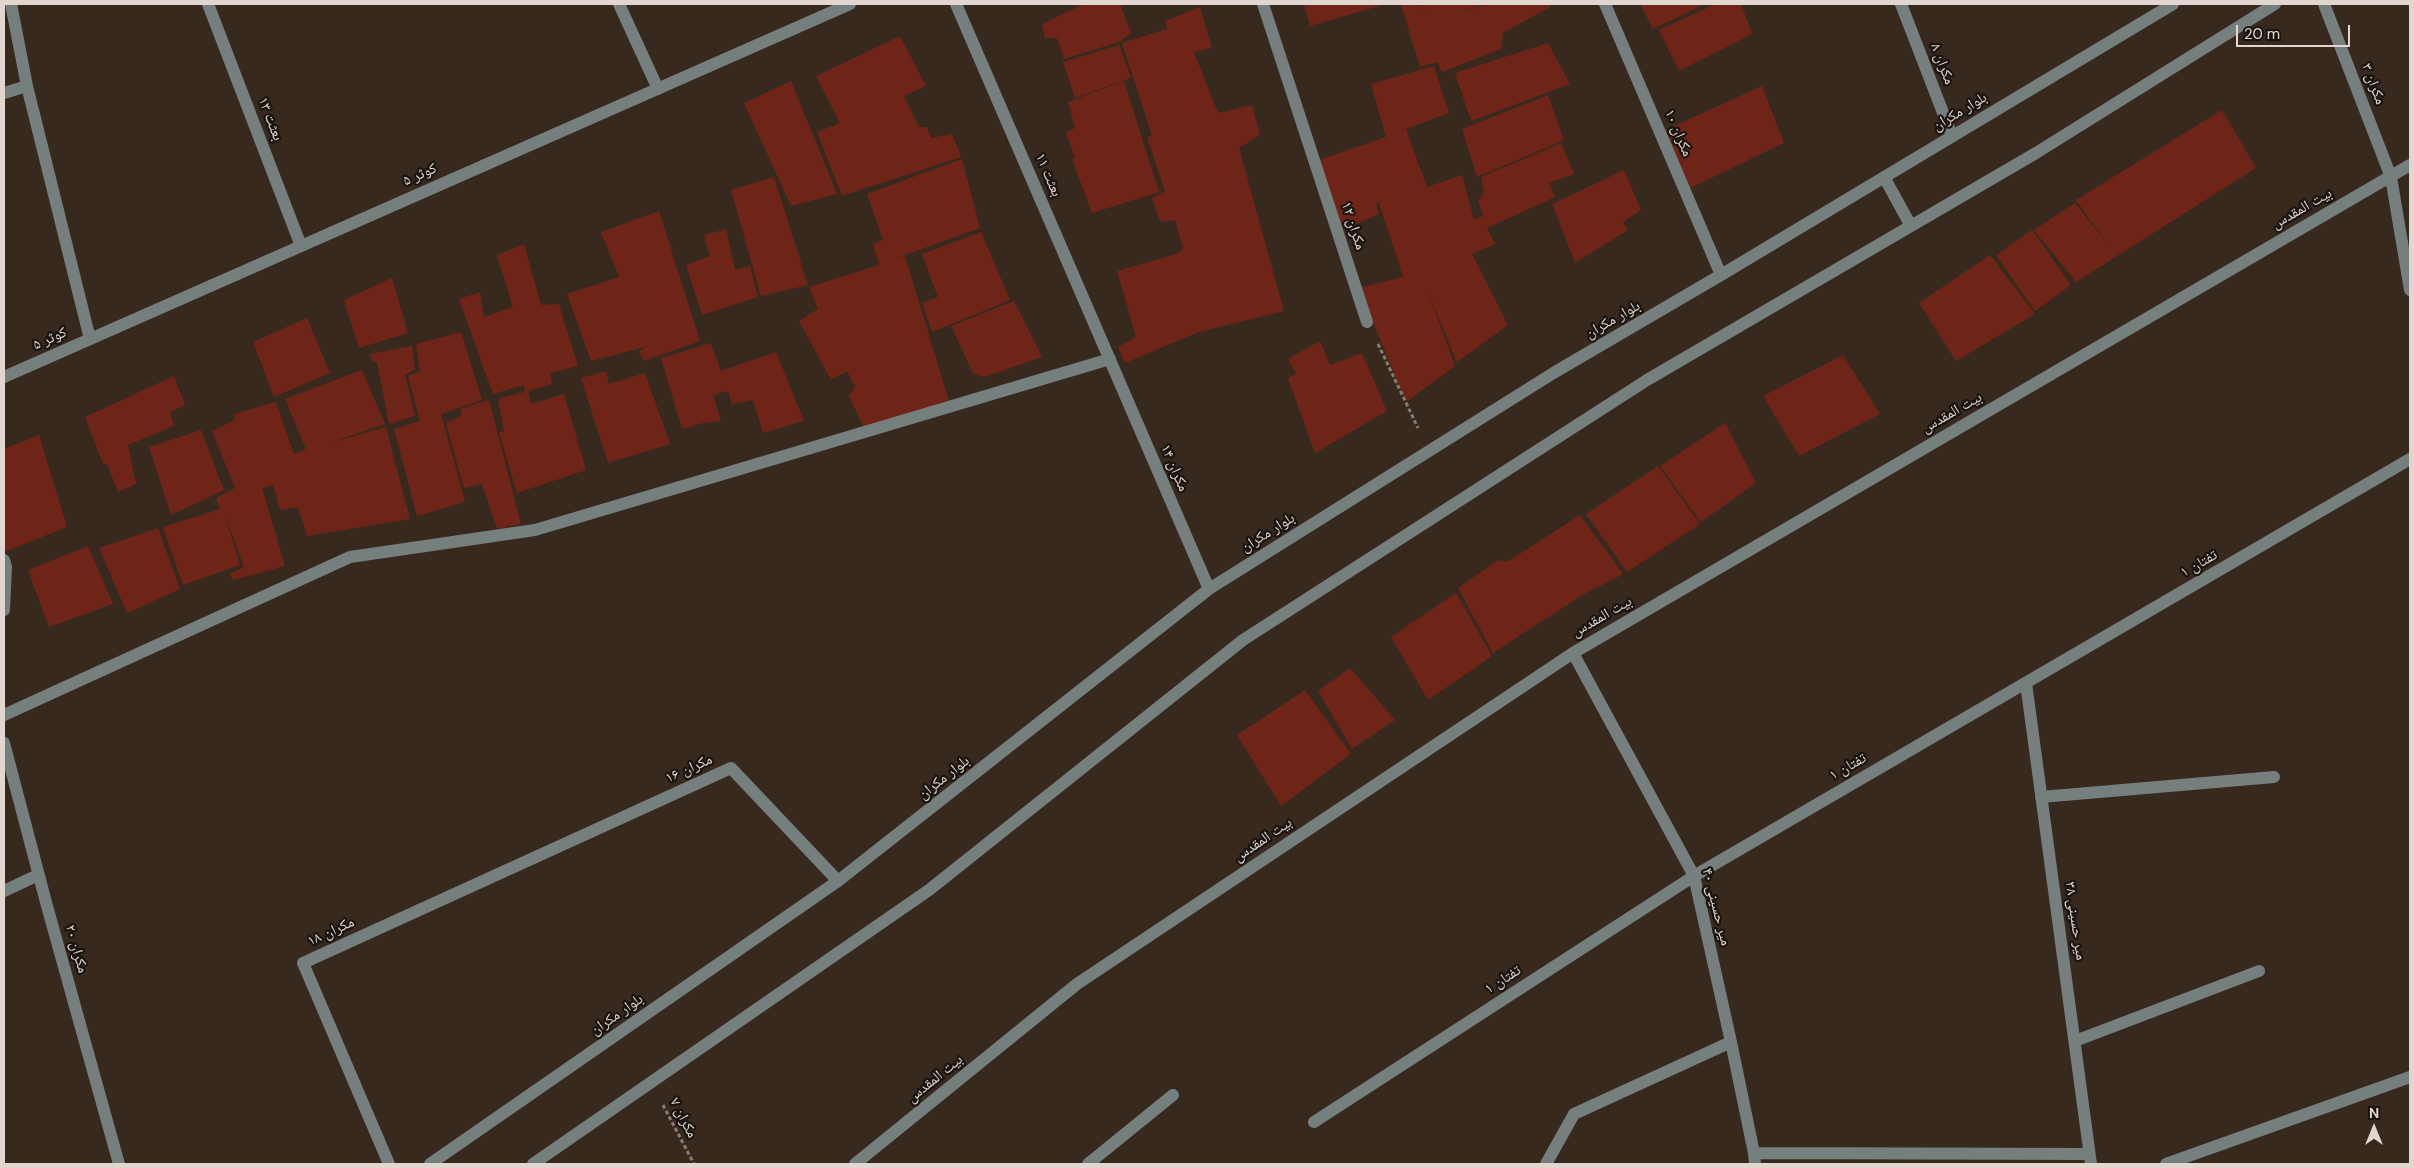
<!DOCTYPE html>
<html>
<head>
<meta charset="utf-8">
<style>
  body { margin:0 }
  #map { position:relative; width:2414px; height:1168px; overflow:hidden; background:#38291f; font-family:"DM Sans",sans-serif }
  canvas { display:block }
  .frame { position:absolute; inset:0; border:5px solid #e1d7d0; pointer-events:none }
  .north { position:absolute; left:2349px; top:1103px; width:50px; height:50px; -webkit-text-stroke:4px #1a140f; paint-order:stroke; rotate:0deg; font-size:14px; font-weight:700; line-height:20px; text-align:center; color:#e1d7d0 }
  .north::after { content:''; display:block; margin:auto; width:18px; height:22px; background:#e1d7d0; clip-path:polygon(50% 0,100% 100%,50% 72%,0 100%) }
  .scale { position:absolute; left:2236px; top:25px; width:114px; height:22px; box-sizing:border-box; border:2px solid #e1d7d0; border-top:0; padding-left:6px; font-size:15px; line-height:18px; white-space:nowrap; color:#e1d7d0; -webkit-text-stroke:4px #1a140f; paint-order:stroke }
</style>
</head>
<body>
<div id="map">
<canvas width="2414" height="1168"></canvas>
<div class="frame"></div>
<div class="north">N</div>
<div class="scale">20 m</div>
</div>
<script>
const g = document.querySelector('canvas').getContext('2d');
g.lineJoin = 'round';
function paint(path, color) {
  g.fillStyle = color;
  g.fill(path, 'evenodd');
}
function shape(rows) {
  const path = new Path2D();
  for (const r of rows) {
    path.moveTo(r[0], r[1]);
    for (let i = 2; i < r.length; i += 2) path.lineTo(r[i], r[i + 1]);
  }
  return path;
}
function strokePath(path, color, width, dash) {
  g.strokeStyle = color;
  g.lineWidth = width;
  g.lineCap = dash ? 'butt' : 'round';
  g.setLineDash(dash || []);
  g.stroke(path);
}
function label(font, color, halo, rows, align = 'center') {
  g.font = font + ' "DM Sans","Noto Naskh Arabic",sans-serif';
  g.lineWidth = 4.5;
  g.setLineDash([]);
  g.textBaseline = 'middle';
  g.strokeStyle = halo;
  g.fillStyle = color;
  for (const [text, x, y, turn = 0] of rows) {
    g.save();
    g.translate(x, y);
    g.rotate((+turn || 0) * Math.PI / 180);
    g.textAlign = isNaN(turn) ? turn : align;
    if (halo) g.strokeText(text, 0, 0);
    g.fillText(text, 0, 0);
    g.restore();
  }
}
const building = shape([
  [1084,4,1120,4,1131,33,1119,42,1064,59,1057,38,1045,38,1042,24],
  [1304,4,1386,4,1310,26],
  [1405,4,1421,4,1427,17,1422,4,1483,4,1460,13,1487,4,1548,4,1550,7,1503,33,1501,49,1442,72,1437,62,1420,67,1401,5],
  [1640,4,1705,4,1653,29],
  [1716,4,1741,4,1752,34,1679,71,1659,30],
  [1200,7,1212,48,1194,52,1218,113,1252,105,1260,135,1239,148,1284,311,1199,332,1125,363,1118,347,1136,337,1117,271,1177,254,1183,249,1175,220,1160,222,1152,198,1165,191,1147,137,1152,136,1122,43,1167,29,1165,21],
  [900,36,926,86,904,96,919,127,927,127,931,138,952,134,961,157,842,196,817,132,840,123,816,76],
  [1548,43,1570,84,1471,121,1455,73],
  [1119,45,1131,78,1075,98,1063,62],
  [1434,66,1449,113,1406,129,1427,187,1462,175,1474,220,1482,216,1485,221,1478,201,1484,192,1481,177,1561,143,1574,174,1549,183,1555,197,1487,228,1495,244,1472,254,1508,325,1457,362,1427,290,1455,366,1406,402,1359,288,1403,277,1379,203,1388,199,1376,203,1379,214,1338,232,1316,161,1386,137,1371,84],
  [791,81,837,194,791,206,744,103],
  [1124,81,1159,192,1092,213,1072,159,1075,158,1066,133,1075,128,1068,102],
  [1762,86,1784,143,1690,188,1663,131],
  [1548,95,1564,140,1477,177,1462,129],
  [2222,110,2256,168,2076,282,2034,230,2075,203,2109,246,2076,200],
  [962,159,980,228,897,258,905,256,949,401,864,428,849,396,855,387,847,371,831,380,799,321,818,309,809,287,879,265,873,244,883,240,867,194],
  [1624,170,1641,210,1623,222,1628,230,1575,263,1552,204],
  [774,177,808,285,761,296,731,190],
  [659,211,700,341,644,361,639,352,645,347,591,361,567,294,619,277,601,232],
  [726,229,735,270,750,266,758,297,702,315,686,265,710,256,704,235],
  [2032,230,2071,285,2035,311,1996,255],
  [981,232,1010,300,932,332,922,303,938,297,922,254],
  [524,244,541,305,559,304,578,366,550,373,552,384,528,391,531,404,564,394,586,470,517,493,499,432,504,431,498,399,525,392,524,385,493,394,459,299,480,292,484,317,513,307,497,255],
  [1990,255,2035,314,1956,361,1919,303],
  [392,278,408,333,359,348,344,300],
  [1014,301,1042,357,984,377,973,373,951,326],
  [307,318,330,373,274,397,253,342],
  [461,332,482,400,441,414,465,502,417,516,394,429,420,421,408,376,420,371,416,344],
  [1320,341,1330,365,1362,353,1387,411,1315,453,1288,378,1296,374,1288,359],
  [711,343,721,371,776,352,804,421,763,433,753,400,732,404,728,391,713,395,721,421,703,423,682,429,661,358],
  [412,346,415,369,405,375,415,416,389,424,377,362,372,361,370,354],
  [1843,355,1880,414,1799,456,1763,396],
  [362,370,385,424,326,444,386,427,410,519,307,536,298,507,280,510,273,485,262,488,285,566,233,580,229,574,244,567,225,515,240,565,183,585,163,527,220,509,216,498,235,488,212,431,235,420,234,414,276,402,294,454,306,449,285,399],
  [606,371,609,384,645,373,670,444,608,463,581,378],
  [174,376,185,405,170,412,174,426,128,445,136,484,118,492,107,464,103,464,85,417],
  [489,400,521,524,497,529,482,484,464,488,446,423,462,415,460,409],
  [1725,423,1756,483,1701,522,1660,466],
  [201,430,224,490,171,515,149,447],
  [39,435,67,527,4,552,4,449],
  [1658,466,1700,524,1627,572,1586,514],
  [1580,515,1623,574,1584,594,1493,653,1458,588,1498,560,1507,562],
  [158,528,180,589,127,613,99,548],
  [88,546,113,604,49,627,28,570],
  [1456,593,1492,656,1428,700,1391,637],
  [1350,668,1395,720,1352,749,1318,691],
  [1305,690,1351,754,1281,806,1237,735]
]);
const path = shape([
  [1378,344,1418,428],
  [663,1105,694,1164]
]);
const minor = shape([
  [11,4,27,86,90,339],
  [208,4,301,246],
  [619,4,658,89],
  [956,4,1209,589],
  [1263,4,1367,322],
  [1605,4,1721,275],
  [1901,4,1952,136],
  [2324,4,2391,177,2410,290],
  [4,93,27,86],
  [1884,177,1911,226],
  [4,377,850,4],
  [4,560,6,567,4,610],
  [1573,653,1694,876,1731,1042,1754,1153,1755,1164],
  [2026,683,2091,1164],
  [4,715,350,557,535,530,1110,359],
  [4,743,47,906,119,1164],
  [2041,797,2274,777],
  [4,891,38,875],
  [2075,1041,2259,971],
  [1314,1122,1694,876,2410,459],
  [1754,1153,2089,1154],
  [389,1164,303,963,731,768,838,881],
  [430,1164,838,881,1209,589,1555,372,1721,275,2173,4],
  [533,1164,929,890,1243,640,1647,380,2036,153,2275,4],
  [855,1164,1077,984,1573,653,2410,165],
  [1088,1164,1173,1095],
  [1546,1164,1574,1114,1731,1042],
  [2166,1164,2410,1077]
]);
const streetNames = [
  ["مکران ۸",1942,64,69],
  ["مکران ۳",2373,84,69],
  ["بلوار مکران",1960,112,-31],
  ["بعثت ۱۳",270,119,69],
  ["مکران ۱۰",1678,133,67],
  ["کوثر ۵",420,175,-24],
  ["بعثت ۱۱",1048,175,67],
  ["بیت المقدس",2302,209,-30],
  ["مکران ۱۲",1353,226,72],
  ["بلوار مکران",1613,320,-30],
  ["کوثر ۵",50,339,-24],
  ["بیت المقدس",1952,413,-30],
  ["مکران ۱۴",1174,468,67],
  ["بلوار مکران",1268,533,-32],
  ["تفتان ۱",2199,564,-30],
  ["بیت المقدس",1602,617,-30],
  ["تفتان ۱",1848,767,-30],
  ["مکران ۱۶",689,769,-24],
  ["بلوار مکران",944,778,-38],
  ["بیت المقدس",1263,840,-34],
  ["میر حسینی ۴۰",1716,907,76],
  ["میر حسینی ۳۸",2075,921,82],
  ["مکران ۱۸",331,932,-25],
  ["مکران ۲۰",76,949,74],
  ["تفتان ۱",1503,980,-33],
  ["بلوار مکران",617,1015,-35],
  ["بیت المقدس",935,1079,-39],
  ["مکران ۷",683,1118,63]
];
paint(building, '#6e2518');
strokePath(path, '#867a71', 3, [4, 2.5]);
strokePath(minor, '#747f7e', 12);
label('15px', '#e1d7d0', '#1a140f', streetNames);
</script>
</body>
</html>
